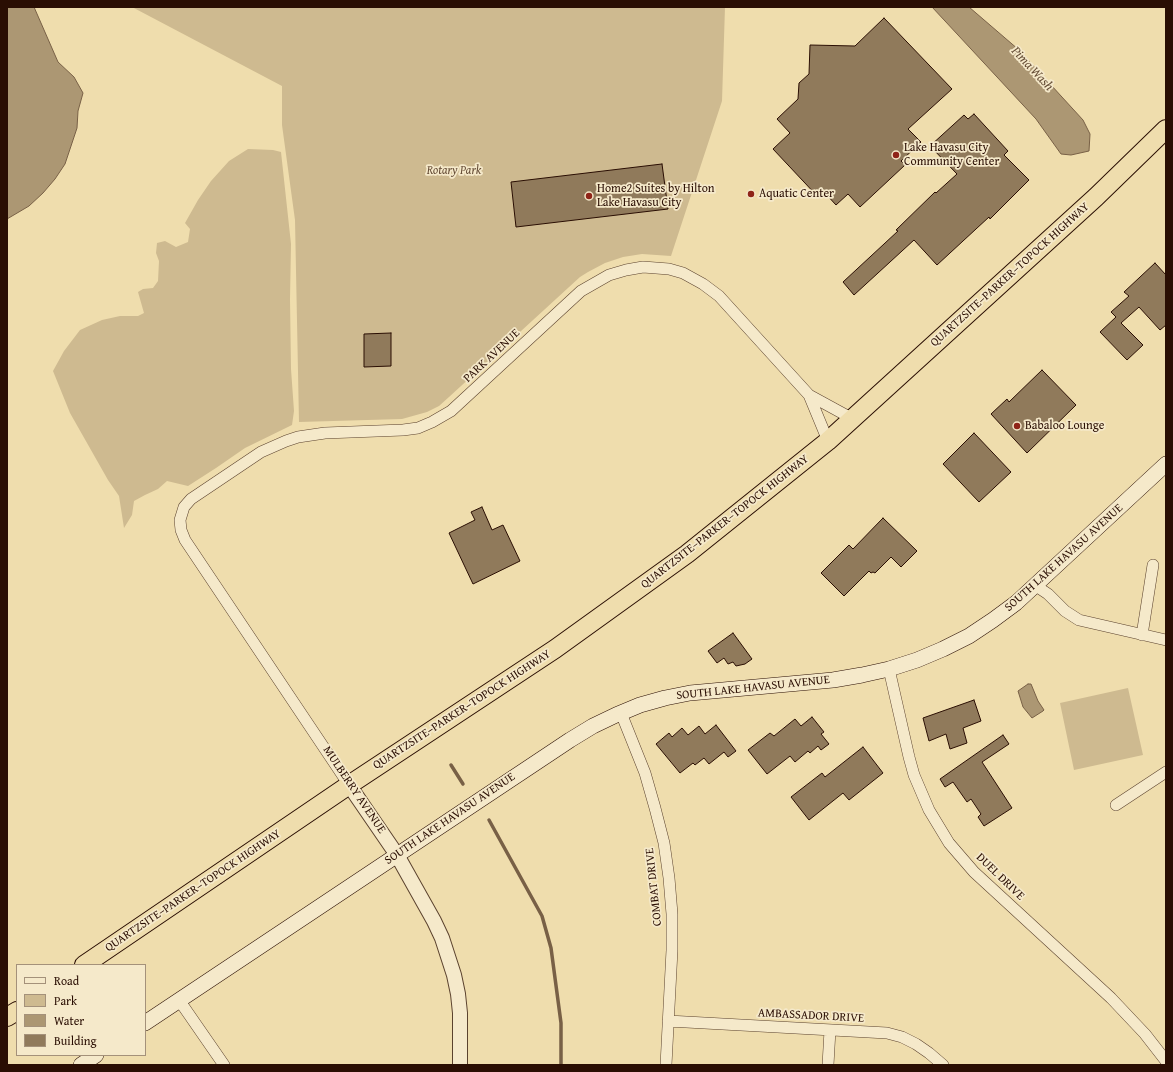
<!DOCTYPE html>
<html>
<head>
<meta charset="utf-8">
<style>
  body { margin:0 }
  #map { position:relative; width:1173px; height:1072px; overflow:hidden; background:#efddad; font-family:"Gentium Book Plus",serif }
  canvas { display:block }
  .frame { position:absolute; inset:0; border:8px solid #2a0e03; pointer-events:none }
  .legend { position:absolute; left:16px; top:964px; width:130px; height:92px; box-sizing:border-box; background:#f5e9ca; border:1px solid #a4917a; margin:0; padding:5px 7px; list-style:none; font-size:12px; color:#2a0e03 }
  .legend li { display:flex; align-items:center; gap:8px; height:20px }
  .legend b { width:20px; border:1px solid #a4917a }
</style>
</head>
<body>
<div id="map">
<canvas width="1173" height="1072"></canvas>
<div class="frame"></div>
<ul class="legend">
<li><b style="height:5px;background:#f5e9ca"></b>Road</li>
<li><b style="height:11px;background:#ceba90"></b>Park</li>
<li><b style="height:11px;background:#ac9773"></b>Water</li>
<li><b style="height:11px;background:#907a5b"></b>Building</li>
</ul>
</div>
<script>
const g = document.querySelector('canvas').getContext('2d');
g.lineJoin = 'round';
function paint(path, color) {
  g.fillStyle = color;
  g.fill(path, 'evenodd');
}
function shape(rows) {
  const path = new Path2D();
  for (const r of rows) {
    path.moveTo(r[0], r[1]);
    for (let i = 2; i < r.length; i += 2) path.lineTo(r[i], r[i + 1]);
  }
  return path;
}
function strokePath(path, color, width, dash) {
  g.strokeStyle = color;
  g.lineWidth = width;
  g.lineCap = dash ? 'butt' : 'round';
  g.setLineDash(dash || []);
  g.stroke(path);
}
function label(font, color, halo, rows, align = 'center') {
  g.font = font + ' "Gentium Book Plus",serif';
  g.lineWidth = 3.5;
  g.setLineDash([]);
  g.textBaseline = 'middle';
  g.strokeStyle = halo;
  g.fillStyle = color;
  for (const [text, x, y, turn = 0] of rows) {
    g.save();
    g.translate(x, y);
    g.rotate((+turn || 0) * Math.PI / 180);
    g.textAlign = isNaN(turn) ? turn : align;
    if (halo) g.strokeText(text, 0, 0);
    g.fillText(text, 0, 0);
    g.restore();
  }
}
const green = shape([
  [132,7,725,7,722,101,671,256,642,254,623,257,605,263,588,272,580,277,449,397,439,406,427,412,402,419,299,422,295,220,282,125,282,86],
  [248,149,273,150,281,152,291,244,290,299,291,369,294,411,292,425,245,448,216,468,188,486,167,481,158,489,145,495,134,501,132,515,124,528,119,496,108,480,70,413,53,371,64,351,80,330,102,320,120,316,138,316,144,313,138,292,143,289,153,288,158,281,159,261,156,253,157,243,165,241,176,247,188,242,190,229,185,223,198,200,211,181,229,161],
  [1128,688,1143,755,1074,770,1060,703]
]);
const water = shape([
  [7,7,34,7,58,62,74,77,83,93,78,111,77,128,65,164,55,179,43,193,29,206,7,219,7,7],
  [932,7,969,7,1019,50,1083,120,1090,134,1089,151,1071,155,1061,154,1036,119,932,7],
  [1028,684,1031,684,1038,701,1044,710,1043,711,1032,718,1023,707,1018,691,1028,684]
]);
const stream = shape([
  [451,765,463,784],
  [489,820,542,916,551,948,561,1023,561,1065]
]);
const building = shape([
  [884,18,952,89,908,129,921,142,901,161,905,165,860,207,848,194,836,205,825,193,819,198,773,149,790,133,777,119,798,99,799,83,809,74,810,45,855,46,884,18],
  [974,114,1008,151,1004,155,1029,180,990,219,989,217,937,265,914,240,854,295,843,282,898,231,896,230,935,192,936,193,957,174,930,146,964,115,968,119,974,114],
  [662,164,668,209,516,227,511,182,662,164],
  [1155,263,1166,275,1166,325,1160,330,1139,307,1121,323,1143,345,1127,360,1100,332,1116,317,1111,312,1129,296,1124,292,1155,263],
  [391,333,391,366,364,367,364,334,391,333],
  [1042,370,1076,405,1027,453,991,414,1007,399,1009,402,1042,370],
  [974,433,1011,472,979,502,943,464,974,433],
  [482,507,492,530,503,525,520,561,473,584,449,533,475,520,471,512,482,507],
  [883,518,917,551,901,567,891,557,875,573,873,572,871,573,869,571,844,596,821,573,849,545,853,549,883,518],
  [733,633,752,659,745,664,736,666,733,662,728,664,724,658,717,663,708,651,733,633],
  [974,700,981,721,963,728,967,743,950,749,946,734,929,741,923,718,974,700],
  [812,717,824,732,821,734,829,744,821,750,818,746,810,753,808,751,795,762,790,756,767,774,748,750,770,733,774,736,795,719,801,726,812,717],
  [716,725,736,751,728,757,724,752,709,764,704,758,695,765,693,763,680,773,656,744,669,733,672,737,682,728,688,735,699,726,705,734,716,725],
  [1003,735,1009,744,982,762,1012,808,984,826,978,817,981,814,971,799,967,802,953,782,945,787,940,779,1003,735],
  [863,747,883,773,849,800,843,793,809,820,791,797,822,773,825,777,863,747]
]);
const minor = shape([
  [809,395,853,419],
  [1036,586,1048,594,1065,611,1079,620,1166,640],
  [1142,635,1153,565],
  [889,669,909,757,914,775,929,810,949,843,974,872,1111,998,1145,1034,1166,1061],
  [621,713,645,773,655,808,664,843,669,878,672,914,672,950,666,1065],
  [349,785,185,540,181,530,180,520,184,507,191,499,261,452,286,441,298,437,325,433,403,430,418,428,432,422,451,411,581,291,609,275,626,270,643,267,669,269,683,273,703,284,719,296,809,395,828,441],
  [1116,805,1166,772],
  [179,1000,224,1065],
  [668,1021,887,1033,902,1037,916,1044,929,1053,943,1065],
  [828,1065,830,1030]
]);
const tertiary = shape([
  [349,785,397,855,434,921,442,938,454,975,458,994,460,1013,460,1065]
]);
const secondary = shape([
  [145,1023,570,740,593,726,616,715,640,705,665,698,690,693,833,680,862,675,889,669,917,660,943,649,969,636,993,620,1016,603,1166,464],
  [81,1065,96,1055]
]);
const trunk = shape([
  [84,965,349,785,555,649,687,554,828,441,1096,197,1166,129],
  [7,1017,17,1011]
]);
const markers = [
  [896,155,4,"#8f2418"],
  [751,194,4,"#8f2418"],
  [589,196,4,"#8f2418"],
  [1017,426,4,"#8f2418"]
];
const poiNames = [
  ["Lake Havasu City",904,148],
  ["Community Center",904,162],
  ["Home2 Suites by Hilton",597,189],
  ["Lake Havasu City",597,203],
  ["Aquatic Center",759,194],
  ["Babaloo Lounge",1025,426]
];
const parkNames = [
  ["Rotary Park",454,171]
];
const streetNames = [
  ["QUARTZSITE–PARKER–TOPOCK HIGHWAY",1010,275,-42],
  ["PARK AVENUE",492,356,-43],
  ["QUARTZSITE–PARKER–TOPOCK HIGHWAY",725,522,-38],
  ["SOUTH LAKE HAVASU AVENUE",1064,558,-42],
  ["SOUTH LAKE HAVASU AVENUE",753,688,-6],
  ["QUARTZSITE–PARKER–TOPOCK HIGHWAY",462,710,-33],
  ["MULBERRY AVENUE",354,790,56],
  ["SOUTH LAKE HAVASU AVENUE",450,819,-34],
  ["DUEL DRIVE",1000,877,44],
  ["COMBAT DRIVE",654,887,-96],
  ["QUARTZSITE–PARKER–TOPOCK HIGHWAY",193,891,-34],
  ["AMBASSADOR DRIVE",811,1016,3]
];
const waterNames = [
  ["Pima Wash",1032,69,47]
];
paint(green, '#ceba90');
paint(water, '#ac9773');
strokePath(water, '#786046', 1);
strokePath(stream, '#786046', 3.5);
paint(building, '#907a5b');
strokePath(building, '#2a0e03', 1);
strokePath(minor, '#5b422e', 12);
strokePath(tertiary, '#5b422e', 16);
strokePath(secondary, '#2a0e03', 16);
strokePath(trunk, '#2a0e03', 20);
strokePath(minor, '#f5e9ca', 11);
strokePath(tertiary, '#f5e9ca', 14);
strokePath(secondary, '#f5e9ca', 15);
strokePath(trunk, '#efddad', 18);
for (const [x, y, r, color] of markers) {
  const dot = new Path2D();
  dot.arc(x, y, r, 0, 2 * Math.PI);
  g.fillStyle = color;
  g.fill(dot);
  strokePath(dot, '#f5e9ca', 1.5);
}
label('12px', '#2a0e03', '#f5e9ca', poiNames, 'left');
label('italic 12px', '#634a34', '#f5e9ca', parkNames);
label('12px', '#2a0e03', '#f5e9ca', streetNames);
label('italic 13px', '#644c35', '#f5e9ca', waterNames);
</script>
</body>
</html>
